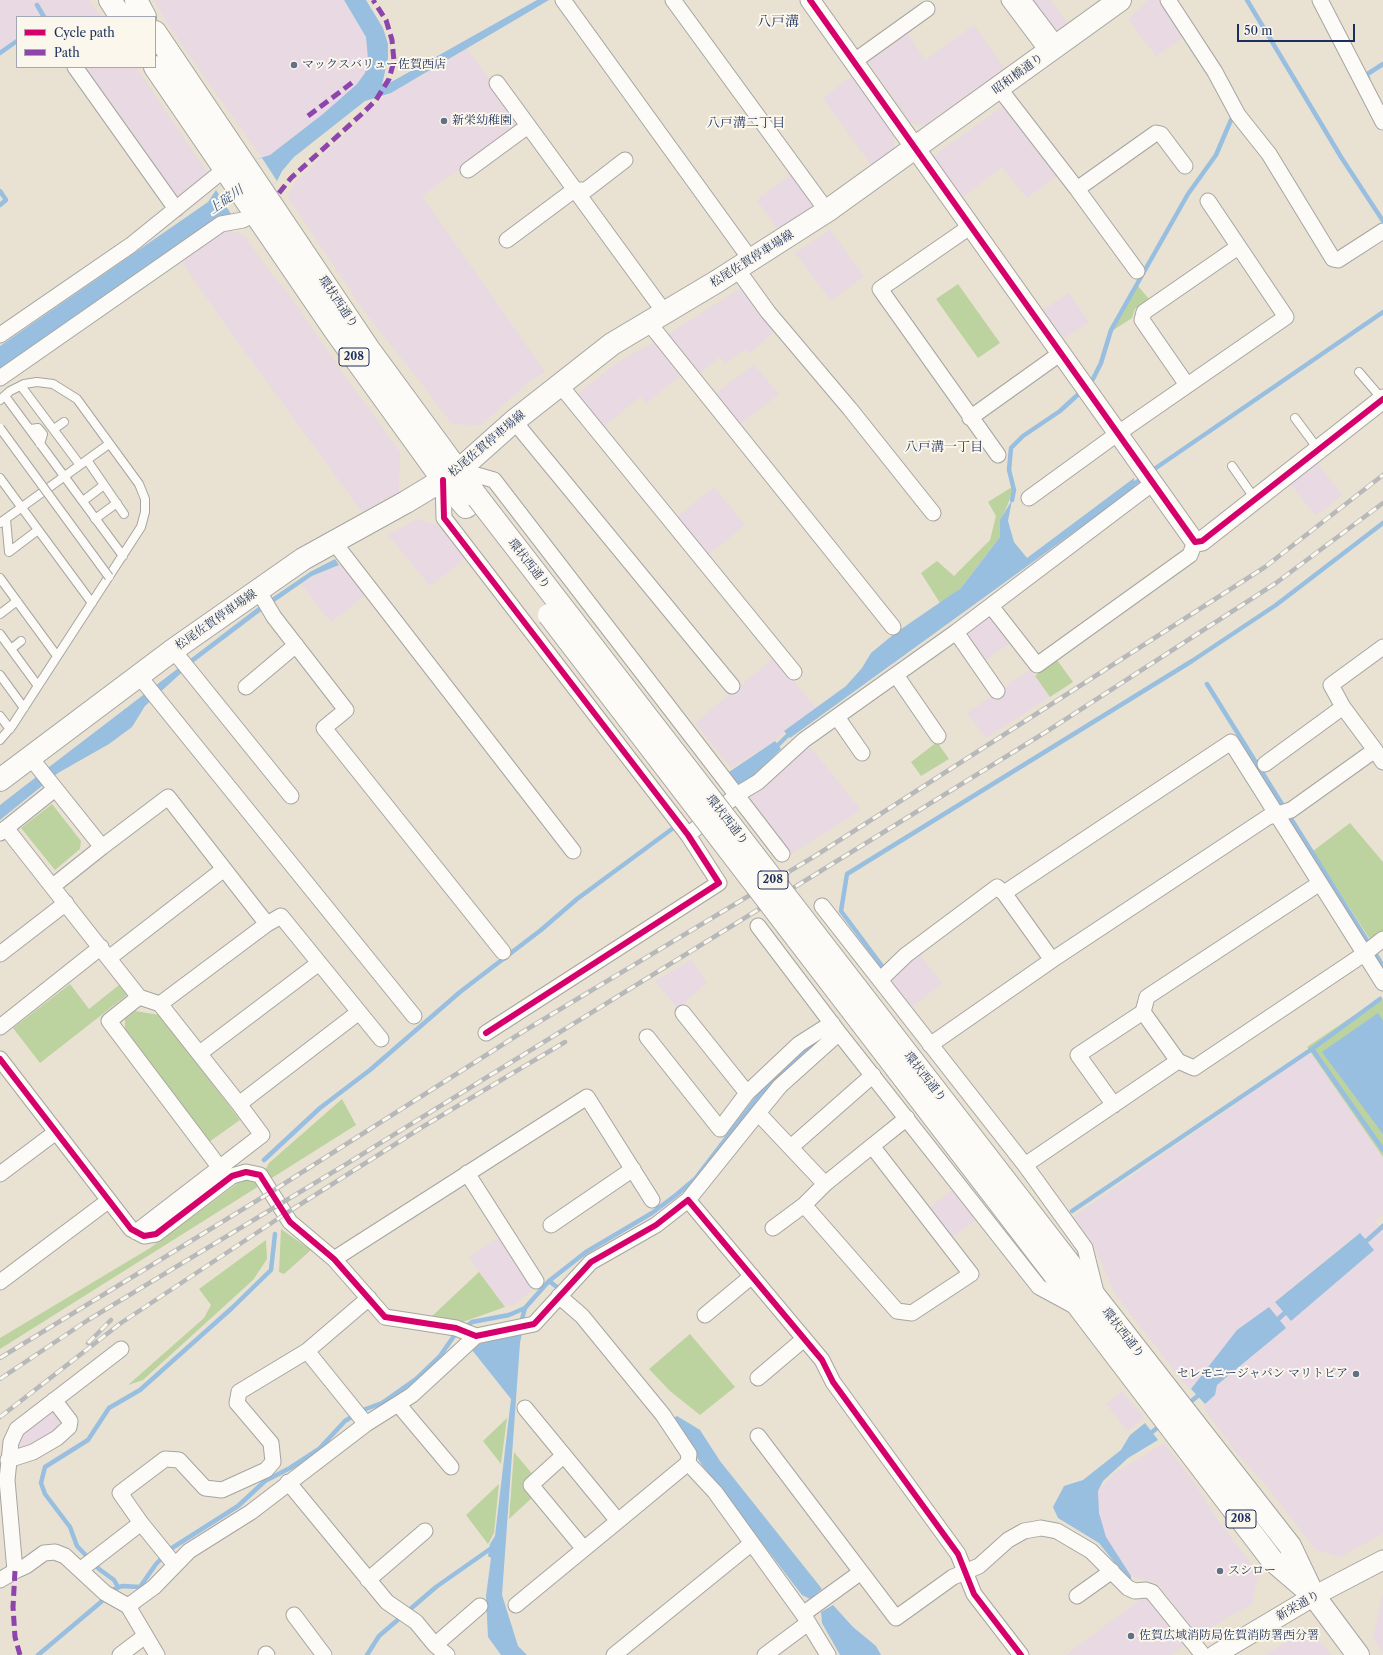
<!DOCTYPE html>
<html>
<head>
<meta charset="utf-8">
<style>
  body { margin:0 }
  #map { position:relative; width:1383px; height:1655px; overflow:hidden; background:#e9e2d3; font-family:"Libre Caslon Text",serif }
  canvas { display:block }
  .legend { position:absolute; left:16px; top:16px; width:140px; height:52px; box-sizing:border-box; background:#fbf7ec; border:1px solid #a1a7b3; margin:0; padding:5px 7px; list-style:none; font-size:12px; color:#1b2f5e }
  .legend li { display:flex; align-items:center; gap:8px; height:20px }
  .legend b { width:20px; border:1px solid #a1a7b3 }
  .scale { position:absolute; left:1237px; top:24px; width:118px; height:18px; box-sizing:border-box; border:2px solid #1b2f5e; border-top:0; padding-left:5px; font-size:12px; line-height:14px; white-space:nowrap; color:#1b2f5e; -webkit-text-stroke:3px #fbf7ec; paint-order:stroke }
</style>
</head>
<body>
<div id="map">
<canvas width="1383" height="1655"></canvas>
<ul class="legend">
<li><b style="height:5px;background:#d6006c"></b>Cycle path</li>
<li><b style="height:5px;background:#8e44ad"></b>Path</li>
</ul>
<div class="scale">50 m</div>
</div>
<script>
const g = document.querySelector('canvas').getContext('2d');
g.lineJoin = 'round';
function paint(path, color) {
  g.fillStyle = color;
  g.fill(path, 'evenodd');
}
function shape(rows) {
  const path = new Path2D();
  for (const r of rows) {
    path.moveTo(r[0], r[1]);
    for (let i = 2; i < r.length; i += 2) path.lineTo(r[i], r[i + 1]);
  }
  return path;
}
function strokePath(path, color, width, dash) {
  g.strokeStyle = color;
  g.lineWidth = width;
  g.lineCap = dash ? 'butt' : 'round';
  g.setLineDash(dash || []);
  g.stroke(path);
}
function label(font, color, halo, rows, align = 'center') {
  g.font = font + ' "Libre Caslon Text","Noto Serif JP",serif';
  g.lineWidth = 4;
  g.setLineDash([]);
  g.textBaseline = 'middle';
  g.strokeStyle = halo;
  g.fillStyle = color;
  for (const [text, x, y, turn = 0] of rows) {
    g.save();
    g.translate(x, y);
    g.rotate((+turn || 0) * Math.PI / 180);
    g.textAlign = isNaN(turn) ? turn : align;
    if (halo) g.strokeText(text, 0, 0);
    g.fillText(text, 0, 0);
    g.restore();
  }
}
const built = shape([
  [0,0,89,0,101,17,17,17,17,44,0,56],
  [154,0,344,0,366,37,368,59,365,73,357,84,323,114,270,155,262,158,194,62,165,20],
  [1016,0,1050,0,1070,26,1054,33],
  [1148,0,1163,0,1187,35,1156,56,1128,19],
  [974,25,1005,69,923,126,911,123,866,59,906,31,925,60],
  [467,49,518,117,518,126,422,196,545,372,531,380,480,426,451,423,423,385,364,311,288,197,295,182,383,98],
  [81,67,136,67,209,175,178,202],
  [852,76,894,135,894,149,871,165,823,98],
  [1005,105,1059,174,1027,198,1002,167,963,197,933,156],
  [801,167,825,199,778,230,757,200],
  [225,229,244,235,267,268,288,293,347,379,400,452,399,492,362,512,232,334,179,258],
  [830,230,864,276,831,301,795,253],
  [741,288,762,318,775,331,749,354,745,349,725,364,720,357,697,375,665,336],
  [1069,293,1089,322,1063,339,1043,310],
  [657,340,684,373,646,403,640,397,603,427,577,395,615,364],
  [754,365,779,394,738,426,713,395],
  [1317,462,1342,495,1316,516,1290,483],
  [714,487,745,525,708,555,677,517],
  [417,519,441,526,467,557,430,586,388,535],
  [342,564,366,595,331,622,301,584,312,577],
  [990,615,1010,643,983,662,963,635],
  [774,658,816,708,784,731,775,741,731,768,695,723],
  [1030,670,1050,697,986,738,967,713],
  [808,744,861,810,791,854,748,795],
  [917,951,942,984,909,1009,888,982],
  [691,960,707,982,678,1009,655,981],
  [1310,1052,1383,1157,1383,1214,1375,1221,1383,1230,1383,1534,1339,1557,1316,1550,1265,1484,1239,1456,1204,1409,1205,1404,1215,1396,1217,1385,1286,1328,1237,1330,1191,1389,1184,1383,1116,1295,1094,1247,1073,1217],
  [1359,1233,1373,1250,1291,1321,1275,1301],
  [954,1188,978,1219,951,1238,928,1209],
  [500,1237,532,1290,514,1305,505,1307,469,1257],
  [1122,1391,1144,1418,1128,1431,1106,1404],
  [52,1406,61,1418,59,1430,25,1449,16,1445,21,1432],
  [1164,1443,1193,1481,1219,1522,1258,1572,1253,1603,1198,1635,1157,1583,1131,1576,1106,1537,1099,1513,1098,1491,1115,1473],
  [1383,1592,1383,1652,1373,1639],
  [1145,1596,1186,1644,1170,1655,1066,1655],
  [1312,1638,1324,1645,1331,1655,1265,1655,1288,1641]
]);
const green = shape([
  [958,284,1000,343,978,358,936,299],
  [1138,286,1149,299,1135,309,1132,318,1112,331],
  [1012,487,1012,491,1008,504,1001,520,1000,537,961,588,940,603,921,573,937,561,954,576,990,540,996,516,988,502],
  [1057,660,1073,682,1050,697,1035,676],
  [937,742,949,759,921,776,911,762],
  [52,804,81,841,80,849,55,870,21,828],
  [1350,823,1383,862,1383,932,1371,941,1313,851],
  [70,984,89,1009,119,985,127,995,40,1063,13,1028],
  [1381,997,1383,1001,1383,1157,1307,1047],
  [135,1011,160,1015,240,1120,209,1142,125,1034,125,1019],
  [342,1099,356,1125,0,1349,0,1338,150,1248,242,1180,258,1182,269,1163],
  [281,1229,311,1250,284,1274,279,1272],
  [266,1240,267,1259,253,1280,143,1380,128,1385,204,1318,211,1305,199,1289],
  [479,1272,505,1307,460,1323,430,1318],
  [690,1334,735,1387,700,1415,670,1391,649,1369],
  [507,1418,501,1464,483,1441],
  [514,1452,534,1476,534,1496,509,1519],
  [499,1484,494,1533,488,1544,466,1515]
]);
const water = shape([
  [344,0,366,0,383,28,388,44,388,58,382,85,393,81,537,0,549,0,391,93,365,101,294,157,282,171,277,181,264,193,231,214,218,218,0,370,0,346,208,202,216,190,257,159,270,155,323,114,357,84,365,73,368,59,366,37],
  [1134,478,1135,488,790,738,784,731,846,686,862,668,871,653,894,634,961,588,1000,537,1000,520,1012,500,1008,521,1014,542,1027,558],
  [335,559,339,565,312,576,260,612,190,665,145,706,132,727,109,744,58,773,0,820,0,805,53,764,257,608,310,572],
  [775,741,781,749,750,779,738,784,729,772],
  [1378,1013,1383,1021,1383,1134,1322,1052],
  [1360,1233,1374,1250,1291,1321,1275,1302],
  [1269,1307,1286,1328,1217,1385,1215,1395,1205,1404,1191,1389,1237,1330],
  [519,1319,525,1319,520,1343,502,1595,518,1646,527,1655,501,1655,488,1637,486,1596,491,1558,488,1556,490,1544,495,1536,511,1399,472,1350,479,1344,516,1333],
  [677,1416,700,1430,720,1461,822,1589,810,1599,802,1595,702,1465,671,1420],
  [1145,1423,1158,1440,1128,1458,1103,1481,1098,1491,1099,1513,1106,1537,1131,1576,1131,1580,1126,1577,1099,1543,1058,1518,1053,1507,1064,1486,1083,1480,1121,1450,1130,1435],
  [833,1605,853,1627,876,1646,881,1655,840,1655,822,1623,821,1612]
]);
const pier = shape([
  [262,158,277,181,264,193,231,214,216,190,257,159]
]);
const stream = shape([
  [1247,0,1341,157,1383,221],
  [37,5,44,17],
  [0,53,17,41],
  [1368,78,1366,75,1383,64],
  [0,191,6,200,0,205],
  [1088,384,1093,379,1101,363,1111,330,1188,194,1216,155,1231,120],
  [1150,472,1383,312],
  [1131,486,1144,477],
  [1012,500,1014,490,1009,470,1011,448,1023,436,1060,411,1083,390],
  [1207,684,1383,966],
  [775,748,791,732],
  [882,966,841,911,847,874,1192,661,1276,605,1383,523],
  [1380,999,1312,1049,1383,1150],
  [264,1160,320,1108,370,1070,460,992,541,930,577,899,672,829],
  [1072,1211,1312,1049],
  [1362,1245,1383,1226],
  [549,1281,562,1291],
  [1275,1322,1289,1309],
  [521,1323,525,1308],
  [1187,1405,1201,1393],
  [1147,1436,1162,1424],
  [118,1587,114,1580,99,1569,77,1546,70,1527,45,1494,41,1483,45,1467,88,1440,109,1408,140,1390,232,1308,271,1270,275,1234],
  [38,1655,101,1602,112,1590,122,1586,140,1587,156,1564,172,1548,238,1506,265,1481,290,1468,319,1449,345,1421,363,1410,382,1403,416,1379,440,1356,454,1336,472,1322,509,1315,525,1308,549,1281,586,1252,652,1213,676,1195,695,1179,760,1094,778,1075,822,1038],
  [367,1655,379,1636,436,1587,493,1547]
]);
const service = shape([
  [1359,372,1382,399],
  [21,386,80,465],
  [5,396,123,556],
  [0,400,10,391,24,384,37,382,53,384,77,399,139,484,145,499,145,512,141,527,12,726,0,740],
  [1295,418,1318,449],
  [30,429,38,428,43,434,40,444],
  [54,429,64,422],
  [87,460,124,514],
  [1232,466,1255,499],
  [0,478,92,603],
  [83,501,104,485],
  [6,519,9,552,38,530],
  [95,519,117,503],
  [0,523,109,444],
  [0,578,57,656],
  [0,614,17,601],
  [0,634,38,686],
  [11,649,21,641],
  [0,675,24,708],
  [0,716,10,729]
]);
const minor = shape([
  [563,0,751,260],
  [673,0,827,211],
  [1009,0,1048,52],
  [1023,0,1057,45],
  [1168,0,1215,72,1238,115,1269,154,1333,259,1338,260,1383,231],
  [1320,0,1383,122],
  [853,62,927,9],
  [75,67,176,209],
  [497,83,665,313],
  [999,88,1077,189,1137,271],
  [468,170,528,126],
  [1077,189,1156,133,1161,134,1185,166],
  [971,226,880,289,998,455],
  [507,240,574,190,586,190,625,160],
  [737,269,768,312,850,409,933,513],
  [649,323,893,627],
  [0,335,131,245,225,169],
  [0,378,221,224,243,220,255,213],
  [560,385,794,672],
  [1187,385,1142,320,1144,312,1238,247],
  [970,418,1061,353],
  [514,421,732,686],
  [459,470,494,480,782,854],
  [443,480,444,518,688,835,719,883,486,1033],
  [1029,498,1117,434,1286,317,1208,201],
  [333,541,573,851],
  [258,590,274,617,346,710,324,728,503,952],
  [991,606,1037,665,1190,555,1195,542],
  [956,632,997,691],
  [173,650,291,796],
  [896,675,938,736],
  [139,676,414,1016],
  [246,687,296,645],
  [837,717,862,753],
  [1375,750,1343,707,1331,685,1383,647],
  [30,757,102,847,168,797,267,924,281,916,381,1039],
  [1265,764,1343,707],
  [6,828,139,997,160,1004],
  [0,833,55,789],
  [688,835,738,794,758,782,804,740,956,632,1153,483],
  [53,886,102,847],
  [1004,893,1231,742,1383,983],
  [822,906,1025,1165,1085,1248,1096,1292],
  [267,924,160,1004,239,1104,359,1012],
  [758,926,839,1033,1039,1287,1076,1307],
  [0,954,66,903],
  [109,958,224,869],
  [880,980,906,955,997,887,1004,893,1052,960],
  [139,997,109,1021,220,1168],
  [1143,1012,1178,1061],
  [683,1013,747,1093],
  [0,1027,101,947],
  [647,1037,720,1129,747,1093,799,1044,832,1023],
  [930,1045,1052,960,1268,817,1291,810,1375,750,1383,762],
  [200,1053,319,963],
  [0,1059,131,1229,144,1236,156,1234,232,1176,246,1172,260,1175,290,1222,334,1259,385,1317,456,1328,476,1336,534,1324,591,1262,656,1225,688,1200,822,1360,833,1382,958,1554,974,1594,1021,1655],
  [1114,1105,1078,1055,1143,1012,1147,997,1320,883],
  [872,1146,971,1274,912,1313,897,1311,804,1205,825,1184,872,1146,907,1118],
  [791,1147,873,1075],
  [1025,1165,1178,1061,1194,1068,1364,954,1383,939],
  [467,1173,536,1281],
  [0,1174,56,1132],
  [825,1184,758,1113,780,1086,839,1033],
  [688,1200,758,1113],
  [551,1225,633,1169],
  [773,1228,804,1205],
  [136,1232,262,1135,239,1104],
  [334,1259,587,1097,652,1200],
  [0,1282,108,1201],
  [559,1296,582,1316,663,1415,689,1454,688,1463],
  [705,1315,752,1276],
  [307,1351,366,1424],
  [758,1378,804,1339],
  [398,1404,451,1467],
  [525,1408,618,1521,584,1549],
  [758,1436,896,1618,953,1577,979,1566,1008,1540,1024,1531,1041,1528,1057,1531,1091,1551,1128,1588,1135,1591,1146,1590,1152,1592,1203,1655],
  [8,1460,33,1452,57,1438,69,1427,70,1421,54,1400],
  [288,1482,387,1602,416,1622,435,1645,447,1655],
  [618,1521,688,1463,715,1492,803,1614,828,1655],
  [141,1523,175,1565],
  [80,1570,141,1523,120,1493,165,1459,179,1460,205,1488,222,1490,266,1470,273,1462,271,1443,237,1403,239,1392,307,1351,369,1298],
  [15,1571,26,1566,44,1553,55,1552,65,1556,105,1593,128,1606,154,1587,189,1551,251,1512,366,1424,412,1395,476,1336],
  [0,1580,15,1571,7,1480,11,1442,17,1429,121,1349],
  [368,1580,425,1531],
  [1077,1596,1112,1571],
  [516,1605,584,1549,531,1485,564,1455],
  [128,1606,157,1655],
  [803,1614,861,1572],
  [294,1615,324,1655],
  [435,1645,480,1606],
  [266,1654,267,1655],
  [120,1655,145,1636],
  [614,1655,752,1543],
  [765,1655,808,1623]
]);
const tertiary = shape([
  [810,0,1195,542,1202,541,1383,399],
  [1215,1655,1314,1596,1383,1560]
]);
const secondary = shape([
  [0,780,173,650,303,559,406,502,459,470,514,421,612,344,716,282,827,211,1120,0]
]);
const trunk = shape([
  [110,0,121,17],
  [136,0,145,17],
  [155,32,368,348,478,498],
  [155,67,336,332,443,480,466,507],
  [1069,1263,1290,1546,1310,1588],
  [1054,1274,1272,1560,1314,1596,1358,1655]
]);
const rail = shape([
  [88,1343,111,1320],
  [0,1358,271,1192,524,1031,815,856,1265,567,1383,475],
  [0,1379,88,1320,348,1163,1049,730,1276,583,1383,503],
  [13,1407,121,1323,285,1214,424,1126,565,1042],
  [0,1417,17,1404]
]);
const serviceBridge = shape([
  [0,428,109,577]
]);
const trunkBridge = shape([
  [478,498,1069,1263],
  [549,615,1054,1274]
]);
const quiet = shape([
  [308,116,353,82],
  [279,193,291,178,364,112,376,100,389,79,394,61,392,40,386,20,373,0],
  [15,1571,13,1607,15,1637,20,1655]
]);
const cycleway = shape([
  [810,0,1195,542,1202,541,1383,399],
  [443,480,444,518,688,835,719,883,486,1033],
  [0,1059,131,1229,144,1236,156,1234,232,1176,246,1172,260,1175,290,1222,334,1259,385,1317,456,1328,476,1336,534,1324,591,1262,656,1225,688,1200,822,1360,833,1382,958,1554,974,1594,1021,1655]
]);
const markers = [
  [294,65,4,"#636e87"],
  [444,121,4,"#636e87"],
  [1356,1374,4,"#636e87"],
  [1220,1571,4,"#636e87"],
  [1131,1636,4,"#636e87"]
];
const shields = [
  [354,357,30],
  [773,880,30],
  [1241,1519,30]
];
const shieldNames = [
  ["208",354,357],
  ["208",773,880],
  ["208",1241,1519]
];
const poiNames = [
  ["マックスバリュー佐賀西店",302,65],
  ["新栄幼稚園",452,121],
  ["セレモニージャパン マリトピア",1348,1374,"right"],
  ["スシロー",1228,1571],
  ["佐賀広域消防局佐賀消防署西分署",1139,1636]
];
const streetNames = [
  ["昭和橋通り",1018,74,-36],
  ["松尾佐賀停車場線",752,259,-32],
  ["環状西通り",338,302,56],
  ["松尾佐賀停車場線",487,444,-40],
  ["環状西通り",529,564,52],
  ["松尾佐賀停車場線",216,620,-35],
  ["環状西通り",727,820,52],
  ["環状西通り",925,1077,52],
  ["環状西通り",1123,1333,52],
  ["新栄通り",1298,1606,-30]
];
const neighbourhoodNames = [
  ["八戸溝二丁目",746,123],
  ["八戸溝一丁目",944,447]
];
const waterNames = [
  ["上碇川",226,200,-35]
];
const quarterNames = [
  ["八戸溝",778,22]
];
paint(built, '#e8d9e2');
paint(green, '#bcd39f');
paint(water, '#98bee0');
paint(pier, '#e9e2d3');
strokePath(stream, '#98bee0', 4.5);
strokePath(service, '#a6a5a2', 10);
strokePath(minor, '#a6a5a2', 17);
strokePath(tertiary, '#a6a5a2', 21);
strokePath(secondary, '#a6a5a2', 24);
strokePath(trunk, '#a6a5a2', 24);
strokePath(service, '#fcfbf8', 8);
strokePath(minor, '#fcfbf8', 15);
strokePath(tertiary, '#fcfbf8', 19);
strokePath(secondary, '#fcfbf8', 22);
strokePath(trunk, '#fcfbf8', 22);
strokePath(rail, '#b6b8ba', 4.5);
strokePath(rail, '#fbf7ec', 3, [9]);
strokePath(serviceBridge, '#a6a5a2', 10, []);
strokePath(trunkBridge, '#a6a5a2', 24, []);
strokePath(serviceBridge, '#fcfbf8', 8);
strokePath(trunkBridge, '#fcfbf8', 22);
strokePath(quiet, '#8e44ad', 5, [10, 5]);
strokePath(cycleway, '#d6006c', 6);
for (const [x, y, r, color] of markers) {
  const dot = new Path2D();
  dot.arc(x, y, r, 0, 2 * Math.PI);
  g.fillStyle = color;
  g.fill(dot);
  strokePath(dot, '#fbf7ec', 1.5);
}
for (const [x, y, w] of shields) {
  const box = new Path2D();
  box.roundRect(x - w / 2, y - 9, w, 18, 3);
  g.fillStyle = '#fbf7ec';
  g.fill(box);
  strokePath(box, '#1b2f5e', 1);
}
label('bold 11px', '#1b2f5e', null, shieldNames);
label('12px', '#1b2f5e', '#fbf7ec', poiNames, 'left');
label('12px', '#1b2f5e', '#fbf7ec', streetNames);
label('13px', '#1b2f5e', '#fbf7ec', neighbourhoodNames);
label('italic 13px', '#365587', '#fbf7ec', waterNames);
label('14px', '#1b2f5e', '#fbf7ec', quarterNames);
</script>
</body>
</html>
